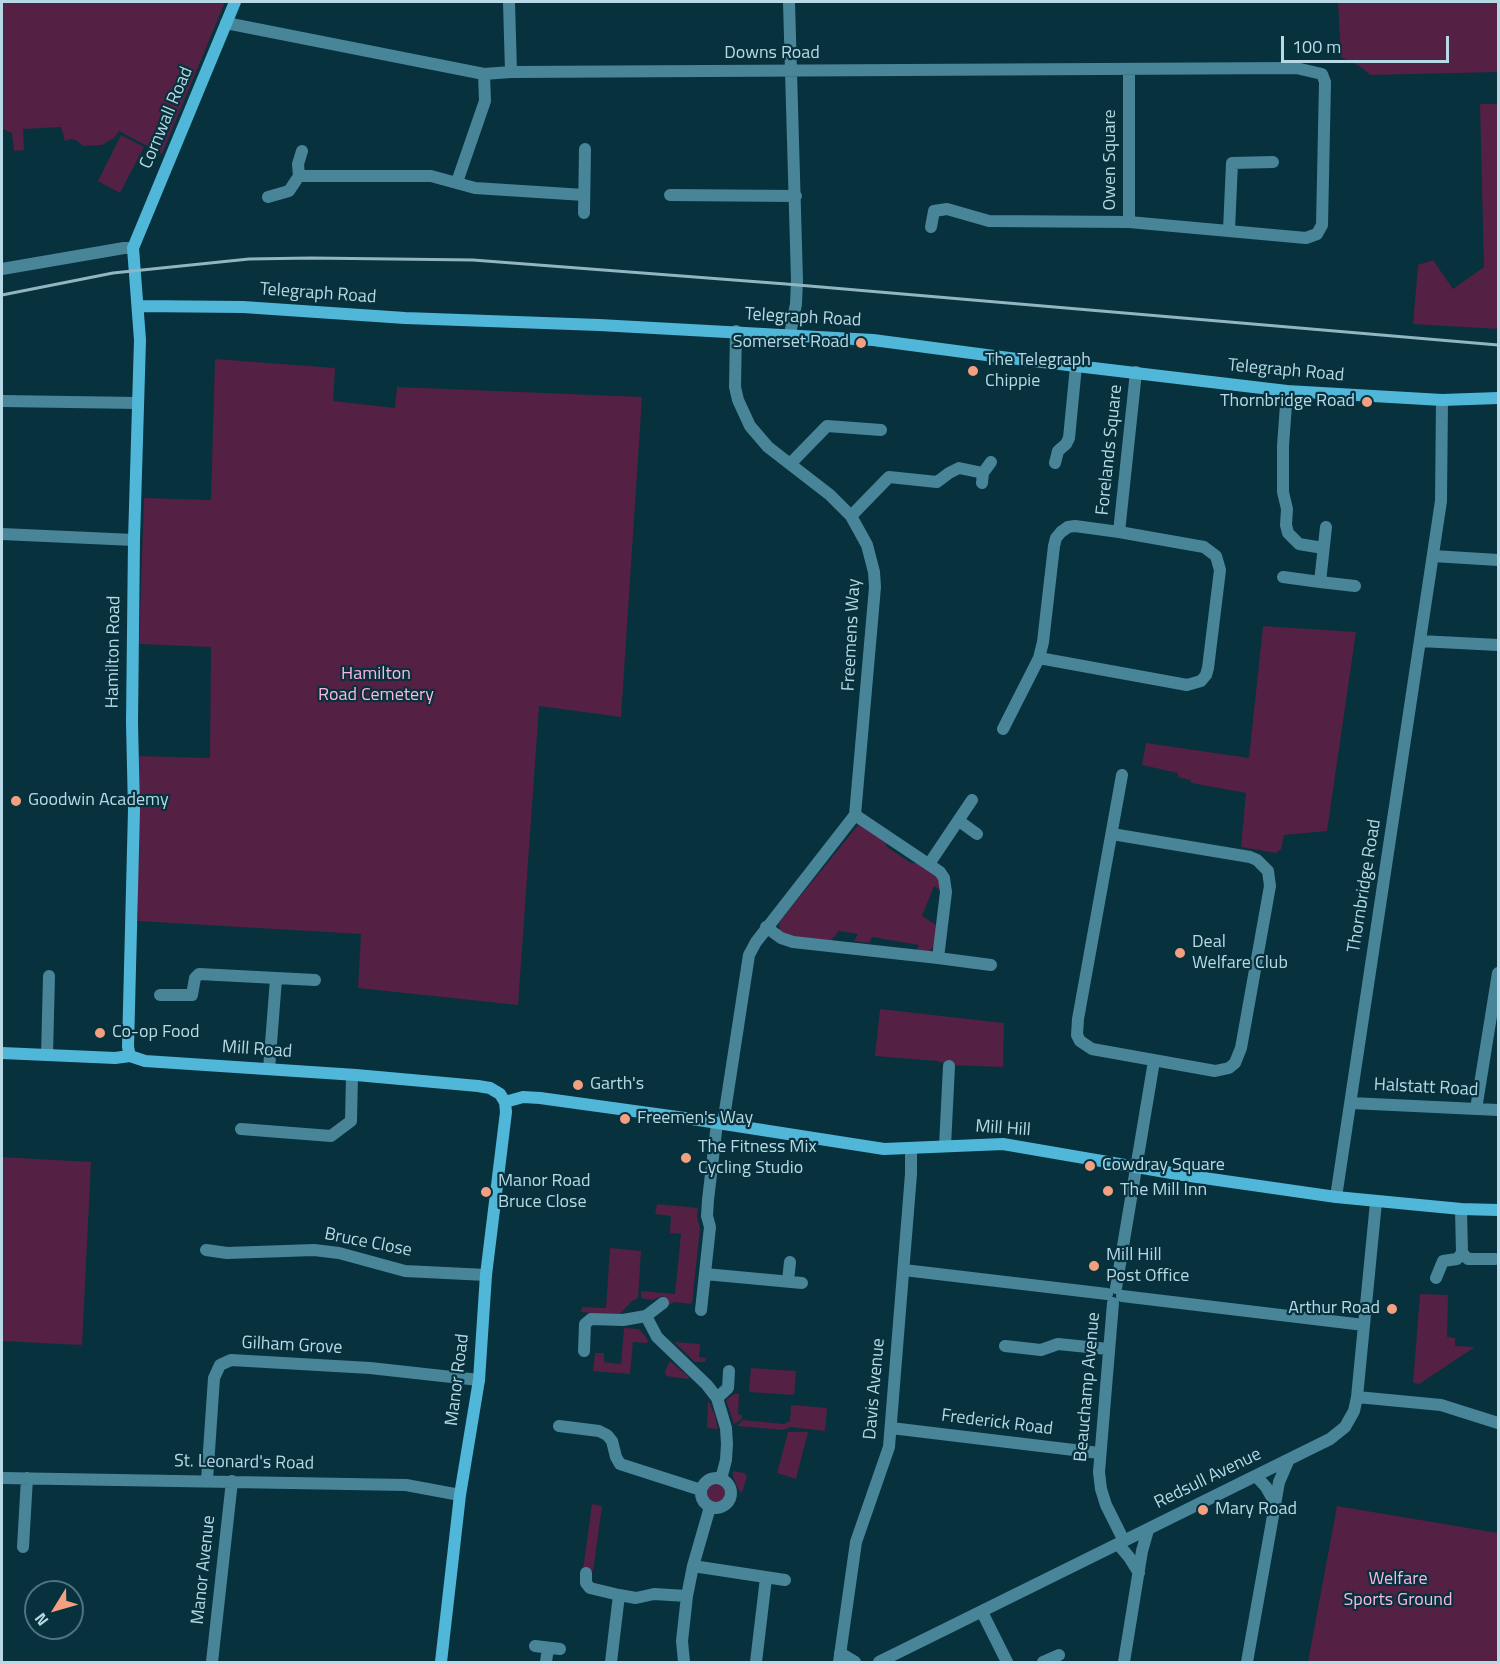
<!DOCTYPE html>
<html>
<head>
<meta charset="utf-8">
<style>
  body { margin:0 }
  #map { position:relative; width:1500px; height:1664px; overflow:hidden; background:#07313d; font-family:"Titillium Web",sans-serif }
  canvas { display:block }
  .frame { position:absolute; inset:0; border:3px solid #b6d9e5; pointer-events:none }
  .north { position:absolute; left:24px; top:1580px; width:60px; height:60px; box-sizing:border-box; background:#07313d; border:2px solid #4d7480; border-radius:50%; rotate:233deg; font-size:16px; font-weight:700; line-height:24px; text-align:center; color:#b6d9e5 }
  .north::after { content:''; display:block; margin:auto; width:21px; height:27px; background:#f2a080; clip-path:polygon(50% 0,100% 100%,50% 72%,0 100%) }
  .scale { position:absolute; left:1281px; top:36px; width:168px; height:27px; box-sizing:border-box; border:3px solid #b6d9e5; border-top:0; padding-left:8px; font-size:18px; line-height:21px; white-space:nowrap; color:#b6d9e5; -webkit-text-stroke:4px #07313d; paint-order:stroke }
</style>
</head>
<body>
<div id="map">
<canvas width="1500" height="1664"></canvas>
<div class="frame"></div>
<div class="north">N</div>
<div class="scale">100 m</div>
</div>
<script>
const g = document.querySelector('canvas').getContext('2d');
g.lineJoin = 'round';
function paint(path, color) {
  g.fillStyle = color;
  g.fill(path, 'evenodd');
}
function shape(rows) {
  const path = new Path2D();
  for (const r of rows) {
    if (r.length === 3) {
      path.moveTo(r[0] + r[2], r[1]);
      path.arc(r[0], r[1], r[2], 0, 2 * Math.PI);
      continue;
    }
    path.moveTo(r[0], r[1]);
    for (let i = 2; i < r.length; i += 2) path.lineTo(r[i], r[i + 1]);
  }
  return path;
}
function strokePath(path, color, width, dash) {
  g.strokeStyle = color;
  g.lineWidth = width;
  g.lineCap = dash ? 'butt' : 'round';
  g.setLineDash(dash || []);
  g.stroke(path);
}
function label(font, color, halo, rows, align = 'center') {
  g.font = font + ' "Titillium Web",sans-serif';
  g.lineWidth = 4.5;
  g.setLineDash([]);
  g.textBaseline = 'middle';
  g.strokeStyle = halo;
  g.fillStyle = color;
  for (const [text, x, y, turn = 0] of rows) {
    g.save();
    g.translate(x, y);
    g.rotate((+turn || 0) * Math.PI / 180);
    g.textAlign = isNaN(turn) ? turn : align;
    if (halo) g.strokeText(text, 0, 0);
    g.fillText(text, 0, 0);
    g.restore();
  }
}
const green = shape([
  [2,2,225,2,162,154,119,131,114,138,102,145,83,146,76,140,71,139,65,141,61,127,23,129,24,150,14,151,12,133,3,129,2,130],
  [1338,2,1498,2,1498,72,1370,75,1361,67,1341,57],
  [1480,104,1498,104,1498,329,1413,324,1418,265,1433,260,1453,289,1484,267],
  [121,135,144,147,120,193,98,181],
  [215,359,335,368,333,401,395,408,397,387,642,397,621,717,539,706,518,1005,358,988,361,934,138,921,137,756,210,758,211,647,139,644,144,498,211,500],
  [1263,626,1356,632,1327,831,1284,835,1281,849,1276,853,1241,847,1246,793,1191,783,1191,780,1178,777,1178,773,1142,765,1146,743,1249,758],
  [859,824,885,840,887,847,911,863,919,863,937,875,943,892,934,886,922,916,935,924,938,928,934,946,928,952,916,952,919,945,872,937,869,943,854,941,858,934,839,931,829,943,791,939,780,931,779,924,780,921],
  [880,1009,1004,1023,1003,1067,947,1065,938,1061,875,1056],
  [2,1157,91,1162,82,1345,2,1341],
  [657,1204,698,1208,697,1217,700,1228,692,1304,674,1302,669,1305,663,1296,652,1300,641,1298,641,1291,675,1294,681,1234,670,1233,671,1216,655,1214],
  [610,1248,641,1251,638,1298,632,1301,619,1315,581,1312,582,1307,606,1308],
  [1420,1294,1448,1295,1447,1337,1455,1338,1455,1346,1475,1347,1419,1384,1413,1383],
  [624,1328,639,1329,648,1340,647,1343,633,1342,630,1374,593,1371,595,1353,604,1353,604,1362,621,1364],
  [674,1342,700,1344,699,1357,706,1358,705,1362,695,1362],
  [670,1361,689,1377,688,1379,666,1376,665,1371],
  [751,1368,796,1371,794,1395,749,1392],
  [734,1394,739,1394,738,1414,742,1415,742,1419,734,1424,726,1400],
  [708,1400,715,1415,718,1429,707,1428],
  [791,1405,827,1408,825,1431,790,1427,784,1430,737,1426,743,1420,784,1424,790,1421],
  [788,1432,808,1432,796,1479,777,1473],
  [733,1471,744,1473,747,1476,742,1493,739,1491,733,1477],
  [716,1493,10],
  [592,1504,602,1506,593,1571,583,1570],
  [1337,1506,1498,1533,1498,1662,1308,1662]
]);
const street = shape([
  [509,2,511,72],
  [789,2,797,280,796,304,790,334],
  [226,23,484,74,511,72,1296,68,1322,74,1325,82,1322,225,1317,234,1306,238,1129,222,989,221,947,209,934,211,931,227],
  [299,176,431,176,475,188,584,195],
  [457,182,485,101,484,74],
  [670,195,796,196],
  [268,197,289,191,299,176,298,164,302,151],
  [584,213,585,149],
  [1129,222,1129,69],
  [1229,230,1232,163,1273,162],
  [2,269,124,248,133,248],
  [1287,391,1283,446,1283,492,1287,509,1286,525,1288,533,1299,544,1323,548],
  [2,401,138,403],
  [1055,463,1058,451,1066,444,1069,438,1076,366],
  [790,464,827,426,881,430],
  [982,483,983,473,991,462],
  [851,516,889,477,937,482,949,473,959,468,983,473],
  [1326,527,1320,582,1355,586],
  [1119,532,1136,372],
  [2,534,134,540],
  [1433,556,1498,560],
  [1283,577,1320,582],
  [1420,641,1498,645],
  [1003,729,1039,658,1043,642,1054,546,1056,538,1061,532,1068,527,1075,526,1119,532,1204,547,1216,556,1220,570,1208,668,1206,675,1201,681,1187,685,1039,658],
  [959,821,977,834],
  [1112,834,1250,857,1257,860,1268,871,1270,886,1241,1048,1235,1063,1229,1068,1215,1071,1092,1049,1080,1041,1077,1035,1078,1019,1122,775],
  [929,864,972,800],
  [766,927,781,938,793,942,938,958,946,892,944,878,940,872,855,815],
  [938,958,991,965],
  [160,995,192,995,195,978,199,974,315,980],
  [47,1055,49,976],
  [269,1069,276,979],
  [1351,1103,1498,1110],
  [1476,1109,1498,973],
  [723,1124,749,955,756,942,855,815,875,587,874,572,867,545,851,516,830,495,768,447,750,426,738,400,735,387,736,331],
  [241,1129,331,1136,351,1121,352,1075],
  [945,1146,949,1066],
  [1336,1197,1441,501,1442,400],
  [1461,1209,1462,1253],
  [206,1250,227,1253,314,1250,339,1253,405,1271,486,1275],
  [904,1270,1107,1294],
  [705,1274,802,1283],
  [1436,1278,1443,1261,1457,1259,1462,1253,1468,1259,1495,1259],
  [788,1281,790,1262],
  [1116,1288,1154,1061],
  [1122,1296,1364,1325],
  [1113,1303,1099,1472,1101,1489,1106,1505,1124,1541],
  [701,1310,710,1227,707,1216,708,1200,717,1123],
  [646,1316,663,1303],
  [1005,1346,1041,1350,1058,1344,1108,1349],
  [584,1351,585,1324,591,1319,623,1320,646,1316,657,1337,707,1385,717,1398,726,1428,727,1444,726,1460,721,1479],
  [1357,1397,1441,1405,1498,1423],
  [717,1398,728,1388,729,1371],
  [559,1426,599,1431,607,1435,612,1441,616,1457,620,1464,701,1490],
  [891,1428,1099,1453],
  [1256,1476,1266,1487,1275,1503],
  [716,1493,15],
  [2,1478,406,1485,460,1495],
  [207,1480,214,1378,220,1365,231,1360,370,1368,479,1380],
  [1118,1544,1129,1557,1139,1573],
  [23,1547,27,1478],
  [693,1566,785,1580],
  [586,1573,586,1583,590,1588,619,1595,636,1598,654,1594,687,1596],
  [982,1612,1007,1662],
  [535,1646,560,1649],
  [840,1653,855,1662],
  [212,1662,232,1481],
  [546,1662,548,1648],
  [611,1662,619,1595],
  [684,1662,682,1641,687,1596,693,1566,710,1507],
  [756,1662,766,1578],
  [839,1662,856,1542,889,1447,911,1174,911,1149],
  [879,1662,1330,1439,1345,1427,1354,1411,1357,1397,1376,1202],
  [1043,1662,1059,1655],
  [1124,1662,1142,1551,1148,1530],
  [1247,1662,1279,1482,1289,1459]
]);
const secondary = shape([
  [138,306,243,307,405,318,599,325,873,340,1009,358,1287,391,1442,400,1498,398],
  [2,1053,115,1058,130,1056,145,1061,356,1075,478,1086,490,1088,500,1094,505,1102],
  [130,1056,128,1047,134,810,132,723,134,540,140,340,133,248,235,2],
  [505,1102,523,1097,540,1098,692,1119,884,1149,1003,1144,1183,1175,1336,1197,1461,1209,1498,1210],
  [441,1662,460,1495,479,1380,486,1275,506,1112,505,1102]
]);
const rail = shape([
  [2,295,113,273,249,259,311,258,473,260,786,284,1498,345]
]);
const markers = [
  [861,343,6,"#f2a080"],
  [973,371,6,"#f2a080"],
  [1367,402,6,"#f2a080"],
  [16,801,6,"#f2a080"],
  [1180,953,6,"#f2a080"],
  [100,1033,6,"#f2a080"],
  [578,1085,6,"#f2a080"],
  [625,1119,6,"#f2a080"],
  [686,1158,6,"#f2a080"],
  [1090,1166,6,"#f2a080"],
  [1108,1191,6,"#f2a080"],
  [486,1192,6,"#f2a080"],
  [1094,1266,6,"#f2a080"],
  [1392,1309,6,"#f2a080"],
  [1203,1510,6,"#f2a080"]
];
const streetNames = [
  ["Downs Road",772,54],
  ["Cornwall Road",167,118,-67],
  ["Owen Square",1111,160,-90],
  ["Telegraph Road",318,294,4],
  ["Telegraph Road",803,318,3],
  ["Telegraph Road",1286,371,5],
  ["Forelands Square",1110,450,-84],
  ["Freemens Way",852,635,-87],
  ["Hamilton Road",114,652,-89],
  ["Thornbridge Road",1365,886,-81],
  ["Mill Road",257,1050,4],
  ["Halstatt Road",1426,1088,3],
  ["Mill Hill",1003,1129,4],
  ["Bruce Close",368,1243,11],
  ["Gilham Grove",292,1346,3],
  ["Manor Road",458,1380,-83],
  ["Beauchamp Avenue",1088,1387,-85],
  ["Davis Avenue",875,1389,-85],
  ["Frederick Road",997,1423,7],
  ["St. Leonard's Road",244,1463,1],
  ["Redsull Avenue",1208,1479,-26],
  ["Manor Avenue",204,1570,-84]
];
const poiNames = [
  ["Somerset Road",849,343,"right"],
  ["The Telegraph",985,361],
  ["Chippie",985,382],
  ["Thornbridge Road",1355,402,"right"],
  ["Goodwin Academy",28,801],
  ["Deal",1192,943],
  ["Welfare Club",1192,964],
  ["Co-op Food",112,1033],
  ["Garth's",590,1085],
  ["Freemen's Way",637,1119],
  ["The Fitness Mix",698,1148],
  ["Cycling Studio",698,1169],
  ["Cowdray Square",1102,1166],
  ["Manor Road",498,1182],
  ["Bruce Close",498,1203],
  ["The Mill Inn",1120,1191],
  ["Mill Hill",1106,1256],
  ["Post Office",1106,1277],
  ["Arthur Road",1380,1309,"right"],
  ["Mary Road",1215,1510]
];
const parkNames = [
  ["Hamilton",376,675],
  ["Road Cemetery",376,696],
  ["Welfare",1398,1580],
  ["Sports Ground",1398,1601]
];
paint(green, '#542043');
strokePath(street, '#488599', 12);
strokePath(secondary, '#50b7d8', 12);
strokePath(rail, '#91b6c2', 3);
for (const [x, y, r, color] of markers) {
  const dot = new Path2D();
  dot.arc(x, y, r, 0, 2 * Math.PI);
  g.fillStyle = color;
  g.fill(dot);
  strokePath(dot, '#07313d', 2);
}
label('18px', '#b6d9e5', '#07313d', streetNames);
label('18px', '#b6d9e5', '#07313d', poiNames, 'left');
label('18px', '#fdb5e1', '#07313d', parkNames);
</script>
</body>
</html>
